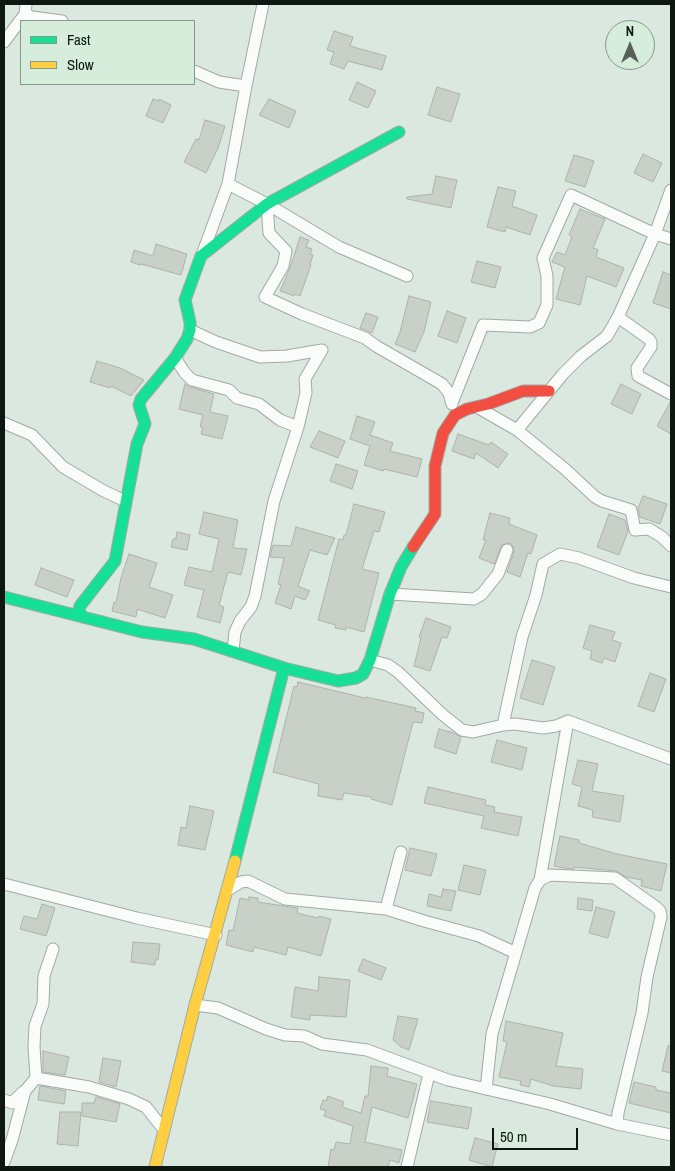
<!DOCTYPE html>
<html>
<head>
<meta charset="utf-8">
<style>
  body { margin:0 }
  #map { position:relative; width:675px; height:1171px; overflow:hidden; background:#dbe8df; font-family:"Archivo Narrow",sans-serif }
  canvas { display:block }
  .frame { position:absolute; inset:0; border:5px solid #0f1711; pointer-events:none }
  .legend { position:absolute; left:20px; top:20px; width:175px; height:65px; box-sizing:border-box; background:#d6eddc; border:1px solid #86978b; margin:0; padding:6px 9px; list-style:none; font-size:15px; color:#0f1711 }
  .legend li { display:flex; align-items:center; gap:10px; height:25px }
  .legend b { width:25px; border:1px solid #86978b }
  .north { position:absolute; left:605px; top:20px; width:50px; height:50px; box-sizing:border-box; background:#d6eddc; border:1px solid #86978b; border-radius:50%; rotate:0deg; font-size:14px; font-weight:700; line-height:20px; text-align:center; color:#0f1711 }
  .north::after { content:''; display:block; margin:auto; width:18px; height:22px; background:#566059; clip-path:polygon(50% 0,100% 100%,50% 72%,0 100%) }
  .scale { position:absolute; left:492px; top:1128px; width:86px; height:22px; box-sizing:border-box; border:2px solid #0f1711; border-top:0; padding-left:6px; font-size:15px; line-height:18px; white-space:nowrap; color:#0f1711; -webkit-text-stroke:4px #d6eddc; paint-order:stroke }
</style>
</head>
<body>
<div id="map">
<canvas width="675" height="1171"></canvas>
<div class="frame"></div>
<ul class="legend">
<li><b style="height:6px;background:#16e098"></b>Fast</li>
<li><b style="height:6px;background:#ffcf43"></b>Slow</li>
</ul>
<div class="north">N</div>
<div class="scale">50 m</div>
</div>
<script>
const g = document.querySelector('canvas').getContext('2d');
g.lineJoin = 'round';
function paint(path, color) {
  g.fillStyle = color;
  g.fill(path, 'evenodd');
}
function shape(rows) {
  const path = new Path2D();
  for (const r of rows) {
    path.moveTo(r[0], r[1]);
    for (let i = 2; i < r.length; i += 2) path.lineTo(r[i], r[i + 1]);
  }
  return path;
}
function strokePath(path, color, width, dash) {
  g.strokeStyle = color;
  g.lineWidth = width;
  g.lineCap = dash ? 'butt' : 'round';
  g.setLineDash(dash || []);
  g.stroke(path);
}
const building = shape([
  [334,31,353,37,350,46,386,56,382,70,348,61,344,69,330,64,334,52,327,50,334,31],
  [357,82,376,91,368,108,349,100,357,82],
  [437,87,460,94,451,122,428,115,437,87],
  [153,99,159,101,159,99,171,105,163,123,146,116,153,99],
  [269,99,296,111,289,128,259,115,269,99],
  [205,120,225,126,218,148,206,173,184,162,196,139,199,140,205,120],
  [643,154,662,163,653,182,634,173,643,154],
  [574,155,594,161,585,187,565,181,574,155],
  [436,176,457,180,451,208,407,199,407,197,432,194,436,176],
  [498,187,516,191,512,206,537,215,530,235,506,227,505,232,487,227,498,187],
  [580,209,605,219,593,248,598,250,596,257,624,268,616,287,587,276,580,305,556,299,565,267,552,262,557,252,565,255,572,237,569,235,580,209],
  [300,237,309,240,306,247,312,249,310,254,313,255,310,264,311,265,300,296,295,294,294,296,280,291,290,268,300,237],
  [156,244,187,254,181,275,141,264,140,265,131,262,134,250,153,256,156,244],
  [477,261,501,267,495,288,471,282,477,261],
  [663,272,671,275,671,309,653,303,663,272],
  [409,296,431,302,424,332,415,352,395,344,400,332,409,296],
  [447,311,466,318,457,343,438,336,447,311],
  [366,313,378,317,372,333,360,328,366,313],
  [97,361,120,368,144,380,131,396,111,386,110,388,90,382,97,361],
  [185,384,190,387,214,394,210,412,228,416,222,439,201,434,203,427,200,427,203,415,179,409,185,384],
  [621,384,641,394,632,414,611,404,621,384],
  [671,401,671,434,657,426,671,401],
  [357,416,375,422,370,435,393,443,390,451,422,459,417,477,384,469,383,471,364,465,370,446,350,439,357,416],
  [319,431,345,441,338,458,310,447,319,431],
  [458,434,489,445,491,442,508,454,498,468,476,453,474,459,452,451,458,434],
  [336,464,358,471,352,489,330,481,336,464],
  [643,496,667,504,660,524,640,517,638,508,643,496],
  [354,504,385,512,379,532,374,531,362,569,379,573,364,632,346,627,346,630,335,628,336,625,318,620,339,539,343,540,344,535,346,535,354,504],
  [204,512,238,520,233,548,247,549,241,575,228,572,219,605,224,607,220,623,197,617,204,590,184,585,189,567,212,572,219,539,199,534,204,512],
  [490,513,510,518,509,524,537,535,531,554,528,553,520,577,507,572,514,552,513,546,510,543,502,545,494,564,479,558,486,540,483,540,490,513],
  [609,514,625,520,628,531,619,555,597,547,609,514],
  [296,527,335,538,327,555,310,550,298,586,310,591,305,600,295,596,291,609,275,603,281,585,278,584,284,558,270,557,273,545,291,546,296,527],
  [177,532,190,535,187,550,171,547,173,539,176,539,177,532],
  [129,554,157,563,149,587,173,595,165,618,137,609,136,617,112,611,114,602,116,603,121,578,129,554],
  [41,568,74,580,67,597,35,585,41,568],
  [426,618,451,627,447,638,442,637,430,671,414,666,421,638,419,637,426,618],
  [590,625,615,632,612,640,621,643,615,662,604,658,602,663,590,659,592,651,583,648,590,625],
  [532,660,555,667,543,705,520,698,532,660],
  [650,673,666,679,654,712,638,706,650,673],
  [298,682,365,698,366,697,416,708,415,711,424,713,422,723,413,722,392,805,371,799,371,797,344,793,342,800,318,796,319,784,273,772,294,686,297,687,298,682],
  [439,729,454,733,461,737,456,754,434,747,439,729],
  [497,740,527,748,522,770,491,762,497,740],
  [578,760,598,764,592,791,624,796,620,822,592,817,593,810,578,806,582,787,572,784,578,760],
  [428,787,486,800,485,805,495,807,494,812,522,817,518,836,481,828,484,816,424,803,428,787],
  [190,806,214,811,205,850,178,845,181,827,186,828,190,806],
  [560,836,579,840,579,843,617,854,667,864,661,891,641,886,642,880,626,877,616,871,574,867,574,869,564,868,554,866,560,836],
  [410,848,437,854,431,876,405,870,410,848],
  [464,865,486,870,480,895,458,890,464,865],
  [443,889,456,891,451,911,427,906,429,894,441,897,443,889],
  [249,897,258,898,258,902,297,908,298,908,297,913,318,918,319,916,331,919,321,956,288,947,286,955,254,947,253,952,226,945,229,930,233,931,240,898,249,900,249,897],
  [578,898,593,900,592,911,577,909,578,898],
  [42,904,55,908,46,936,20,929,24,916,37,919,42,904],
  [596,907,615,912,608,938,589,933,596,907],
  [133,942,160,944,158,960,155,960,155,965,131,962,133,942],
  [363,959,386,968,381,980,358,971,363,959],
  [319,977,350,980,346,1017,310,1015,310,1020,291,1017,295,987,318,991,319,977],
  [398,1016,418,1019,409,1050,401,1047,393,1040,398,1016],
  [506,1021,563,1033,556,1066,583,1069,581,1089,553,1086,531,1079,529,1087,520,1085,521,1081,499,1077,507,1042,503,1041,506,1021],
  [668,1046,671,1046,671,1073,662,1071,668,1046],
  [43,1051,69,1057,65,1075,43,1072,43,1051],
  [103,1058,121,1061,116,1087,99,1082,103,1058],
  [371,1066,388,1068,387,1076,417,1084,408,1118,372,1107,365,1142,402,1150,399,1163,390,1160,388,1167,328,1167,331,1149,334,1150,336,1142,350,1144,353,1126,324,1116,326,1111,320,1109,323,1100,326,1101,328,1096,344,1102,342,1107,361,1113,365,1096,368,1096,371,1066],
  [634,1082,656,1087,656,1090,671,1093,671,1113,629,1103,634,1082],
  [40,1086,66,1091,64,1104,38,1100,40,1086],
  [96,1097,120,1104,116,1122,82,1116,82,1103,94,1103,96,1097],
  [431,1101,472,1108,468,1129,427,1122,431,1101],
  [60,1112,81,1112,78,1146,57,1144,60,1112],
  [475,1138,498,1144,492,1167,469,1160,475,1138]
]);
const street = shape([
  [26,4,25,14,32,17,62,21],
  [4,42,25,14],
  [194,71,219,82,246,86,228,184,202,255],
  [246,86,263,4],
  [228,184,267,204,339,247,407,276],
  [267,204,269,233,286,251,283,266,265,297,302,314,365,338,376,346,442,384,449,393,452,404],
  [618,317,649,339,651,342,651,347,637,368,638,376,671,394],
  [190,330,216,342,260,357,287,356,322,350,305,379,306,393,298,427],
  [175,358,185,373,192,380,229,390,237,398,259,404,280,420,298,427,274,501,255,596,251,607,240,621,235,632,233,651],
  [452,403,483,325,530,327,539,323,547,305,547,276,543,258,571,195,655,234,671,239],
  [477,407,517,430,565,469,595,497,602,501,631,510,635,530,649,529,662,537,671,546],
  [4,423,32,435,63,467,102,490,125,501],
  [517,430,563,374,581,356,607,336,618,317,655,234,671,190],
  [390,594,474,599,482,594,498,574,507,550],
  [370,660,388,665,398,672,443,715,462,730,473,732,503,725,515,724,543,728,556,726,568,721,671,759],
  [503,725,522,637,536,595,543,564,560,554,579,558,634,578,671,587],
  [540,880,550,875,615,878,656,907,660,911,661,917,647,977,642,1013,618,1113,617,1124],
  [4,884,137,918,216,935],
  [228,890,241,882,248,881,285,899,386,909,401,852],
  [386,909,424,921,479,936,516,953],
  [195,1005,218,1008,266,1029,285,1035,304,1036,322,1044,367,1050,448,1080,550,1104,617,1124,671,1135],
  [36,1078,34,1046,35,1026,43,1004,44,976,53,949],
  [486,1089,492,1034,535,888,540,880,568,721],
  [4,1100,12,1103,23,1092],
  [4,1162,12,1140,25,1091,36,1078,89,1087,129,1099,146,1107,164,1130],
  [407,1167,429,1074]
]);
const fast = shape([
  [4,597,142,632,194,639,284,668,338,681,356,678,363,674,370,660,390,594,401,567,413,547],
  [82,617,79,610,80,606,115,561,137,444,145,424,139,405,141,399,175,358,187,339,190,330,190,322,185,300,201,256,267,204,399,132],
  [235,861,284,668]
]);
const slow = shape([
  [155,1167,195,1005,235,861]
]);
const jam = shape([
  [413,547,435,514,435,466,443,433,455,415,467,409,488,404,523,391,549,391]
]);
paint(building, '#c8d0c7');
strokePath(building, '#acb3ab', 1);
strokePath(street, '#a0aaa3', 13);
strokePath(fast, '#a0aaa3', 13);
strokePath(slow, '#a0aaa3', 13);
strokePath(jam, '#a0aaa3', 13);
strokePath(street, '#fafcfa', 11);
strokePath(fast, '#16e098', 11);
strokePath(slow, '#ffcf43', 11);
strokePath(jam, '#f24e42', 11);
</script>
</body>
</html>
